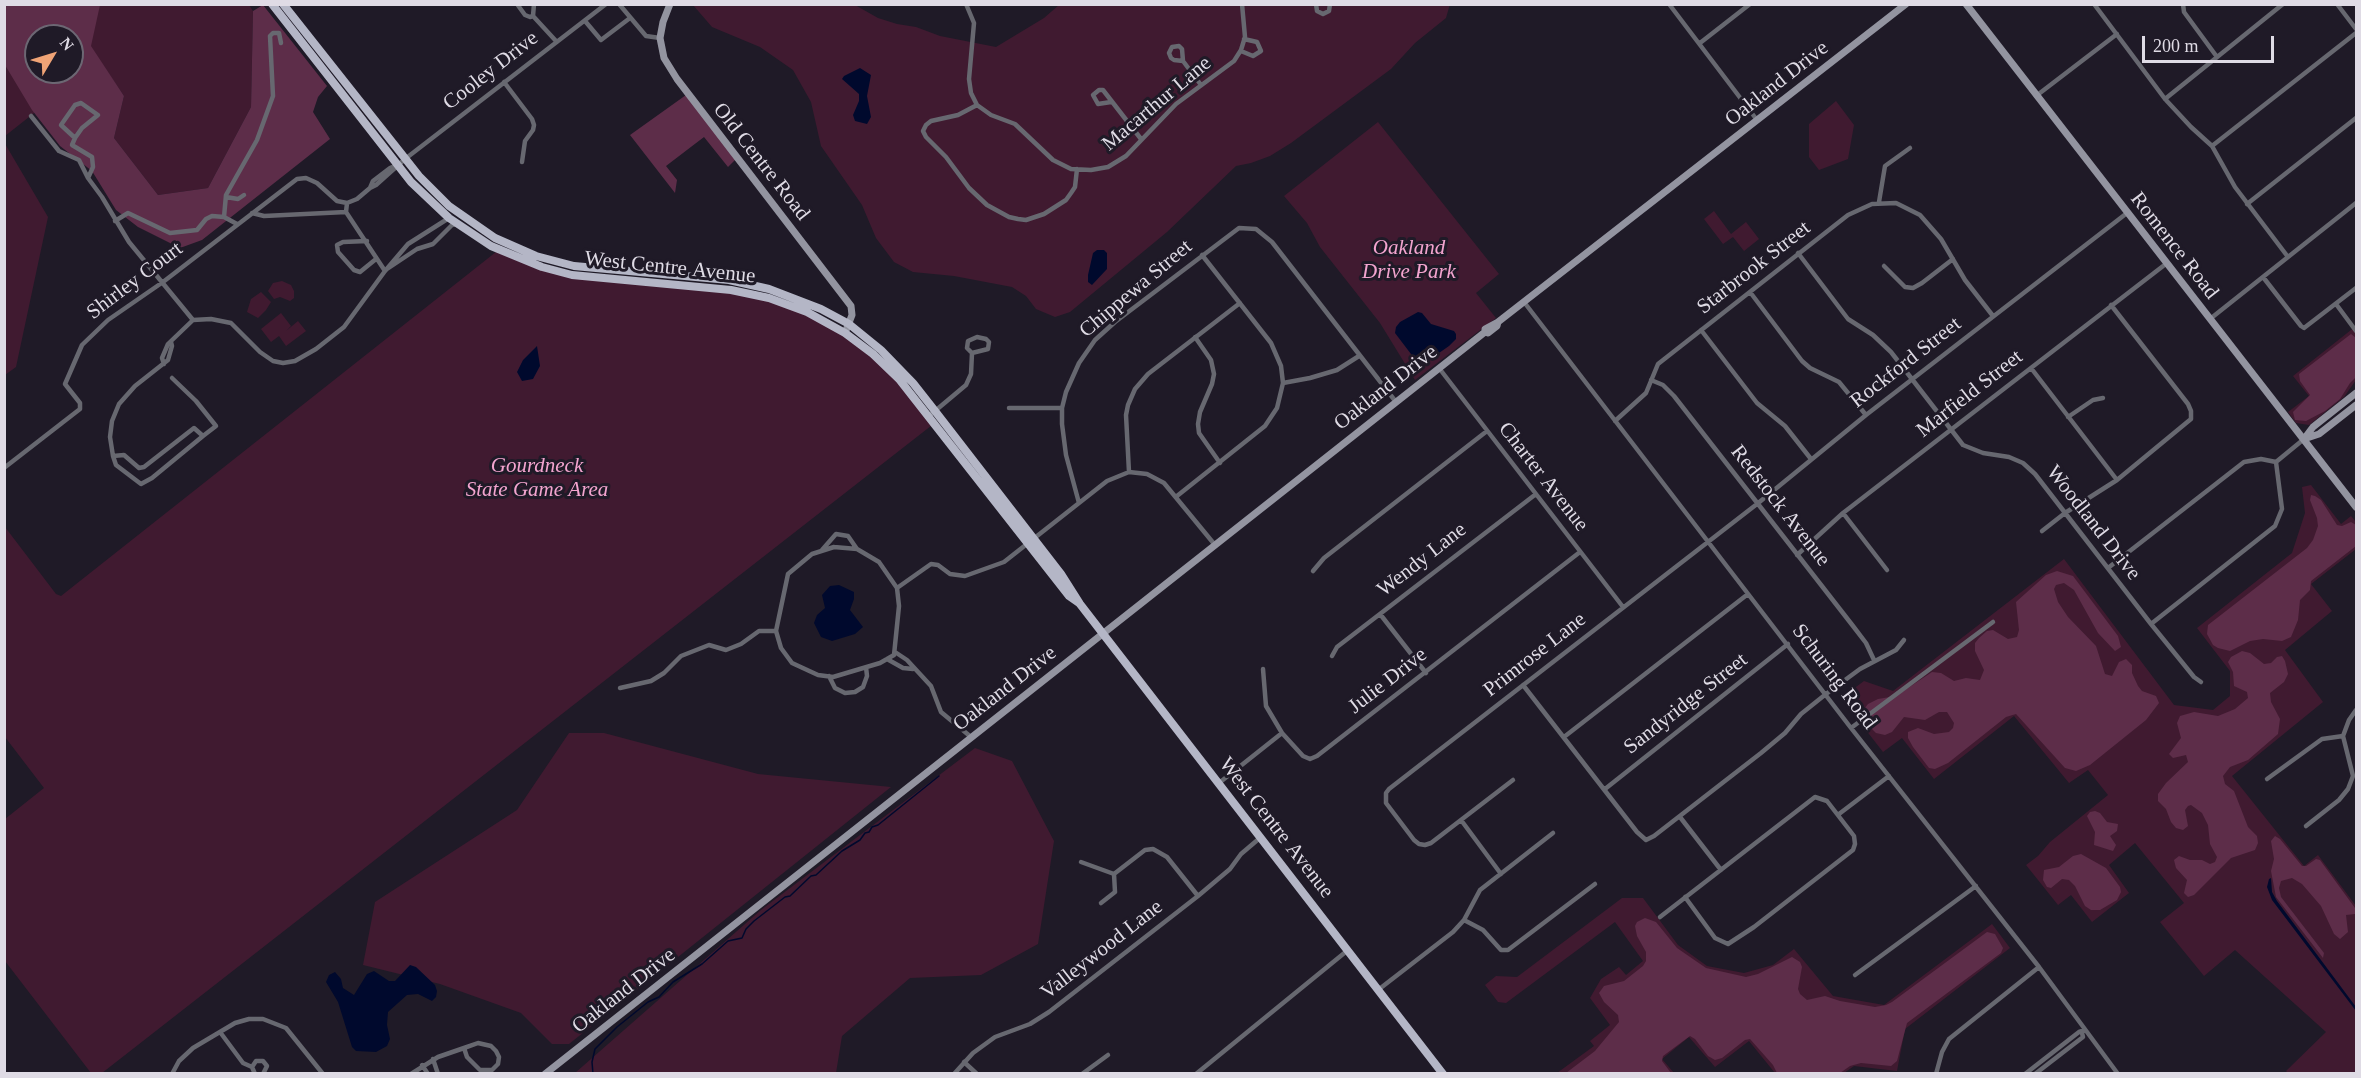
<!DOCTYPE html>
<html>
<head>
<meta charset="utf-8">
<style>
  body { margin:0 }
  #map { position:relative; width:2361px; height:1078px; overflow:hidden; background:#1f1a27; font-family:"Times New Roman",serif }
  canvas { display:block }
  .frame { position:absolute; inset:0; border:6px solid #dfdbe5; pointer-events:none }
  .north { position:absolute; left:24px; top:24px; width:60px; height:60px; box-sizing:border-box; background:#1f1a27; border:2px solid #6c6773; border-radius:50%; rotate:52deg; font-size:16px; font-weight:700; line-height:24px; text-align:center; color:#dfdbe5 }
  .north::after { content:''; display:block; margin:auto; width:21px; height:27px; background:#efa376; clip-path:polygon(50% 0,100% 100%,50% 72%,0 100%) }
  .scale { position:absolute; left:2142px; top:36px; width:132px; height:27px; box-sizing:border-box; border:3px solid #dfdbe5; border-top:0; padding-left:8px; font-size:18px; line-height:21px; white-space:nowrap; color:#dfdbe5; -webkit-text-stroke:4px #1f1a27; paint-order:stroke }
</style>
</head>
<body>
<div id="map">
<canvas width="2361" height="1078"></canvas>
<div class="frame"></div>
<div class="north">N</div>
<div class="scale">200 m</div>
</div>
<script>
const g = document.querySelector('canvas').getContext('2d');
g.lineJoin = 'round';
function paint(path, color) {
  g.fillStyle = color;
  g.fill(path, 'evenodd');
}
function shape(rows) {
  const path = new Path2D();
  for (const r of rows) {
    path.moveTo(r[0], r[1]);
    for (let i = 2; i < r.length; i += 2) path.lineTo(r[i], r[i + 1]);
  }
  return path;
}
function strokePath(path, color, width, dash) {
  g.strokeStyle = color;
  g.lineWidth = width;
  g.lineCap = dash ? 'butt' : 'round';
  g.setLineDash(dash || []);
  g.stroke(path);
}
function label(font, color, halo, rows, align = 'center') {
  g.font = font + ' "Times New Roman",serif';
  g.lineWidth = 6;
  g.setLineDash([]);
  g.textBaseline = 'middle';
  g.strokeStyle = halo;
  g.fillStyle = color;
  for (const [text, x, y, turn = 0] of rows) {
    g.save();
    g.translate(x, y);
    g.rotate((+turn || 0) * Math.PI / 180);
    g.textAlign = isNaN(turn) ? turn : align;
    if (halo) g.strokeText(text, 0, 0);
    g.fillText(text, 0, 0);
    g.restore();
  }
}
const green = shape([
  [1450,4,1446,18,1415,43,1391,69,1291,143,1270,156,1251,163,1236,166,1167,232,1070,312,1055,317,1036,309,1026,296,1012,287,954,276,913,272,894,262,876,238,862,205,821,146,811,102,793,70,760,47,712,27,693,5,855,5,878,18,897,24,916,27,940,36,996,47,1044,18,1059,5],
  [4,5,249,5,253,11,251,107,208,188,158,195,114,138,124,96,100,61,5,136],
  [36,36,72,36,72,72,36,72],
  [1836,101,1854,125,1848,159,1819,170,1809,157,1809,124],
  [1378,122,1499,274,1476,293,1496,318,1415,380,1380,323,1320,247,1307,223,1284,196],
  [4,142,48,217,16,367,5,375],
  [1714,211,1731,234,1746,222,1759,239,1744,251,1733,237,1723,244,1704,219],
  [501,248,563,272,746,291,794,304,878,356,936,422,102,1073,91,1073,5,961,5,819,44,788,5,737,5,527,56,594,61,596],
  [282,281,291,285,294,291,294,298,290,301,280,297,274,299,268,291,273,283],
  [261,292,271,302,266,310,258,318,247,312,251,299],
  [281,313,291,326,286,331,298,321,306,331,286,346,279,336,271,342,261,329],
  [2356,326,2356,380,2344,397,2309,425,2296,423,2288,412,2309,396,2293,376],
  [2311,485,2341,524,2351,516,2356,522,2356,549,2311,584,2332,611,2285,650,2323,702,2232,776,2304,866,2318,855,2356,906,2356,1073,2288,1073,2286,1071,2326,1032,2235,950,2204,976,2160,922,2184,903,2135,843,2109,865,2129,893,2092,922,2071,895,2058,905,2026,865,2038,856,2050,842,2108,795,2088,770,2069,783,2014,716,1934,779,1902,738,1883,752,1841,698,1864,681,1893,691,2064,559,2174,705,2213,710,2230,696,2230,671,2197,628,2292,553,2305,513,2302,487],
  [569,733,604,733,758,774,891,787,569,1044,552,1044,521,1013,440,984,363,965,375,902,517,810],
  [975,748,1012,761,1054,841,1038,944,981,975,910,978,842,1036,836,1073,575,1073,761,910],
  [1622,898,1643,898,1678,945,1707,966,1744,973,1773,965,1794,949,1833,996,1884,1005,1992,924,2010,948,1905,1029,1897,1071,1854,1066,1844,1073,1775,1073,1749,1041,1715,1067,1689,1037,1662,1059,1674,1073,1557,1073,1594,1046,1590,1041,1610,1025,1590,998,1601,979,1619,967,1626,975,1643,961,1615,922,1506,1003,1498,1002,1485,985,1496,976,1517,977]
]);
const forest = shape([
  [5,5,100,5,91,46,124,96,114,138,158,195,208,188,251,107,253,11,263,5,327,86,318,97,313,112,330,139,202,240,180,248,138,227,116,210,92,171,60,146,32,110,5,65],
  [36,36,72,36,72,72,36,72],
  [686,95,736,159,728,167,704,137,666,166,677,180,675,193,630,135],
  [2351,334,2356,338,2356,377,2350,383,2340,399,2325,411,2306,421,2295,420,2293,412,2310,395,2300,381,2299,374],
  [2311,495,2315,496,2321,500,2337,525,2342,526,2351,522,2356,525,2356,546,2311,581,2310,590,2300,600,2298,620,2291,637,2282,641,2263,639,2250,641,2230,651,2218,648,2213,645,2207,634,2208,625,2307,548,2313,540,2318,526,2317,518,2310,500],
  [2057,571,2073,576,2118,636,2121,647,2115,651,2098,633,2074,590,2064,583,2056,585,2054,589,2058,602,2068,617,2096,646,2105,674,2112,676,2119,662,2126,659,2132,665,2132,673,2138,686,2142,691,2156,696,2159,703,2146,720,2090,765,2076,771,2065,768,2016,714,2006,717,1948,763,1935,769,1929,768,1913,747,1908,738,1908,732,1918,728,1934,734,1949,732,1953,728,1954,723,1947,712,1939,712,1925,720,1904,717,1892,732,1885,735,1876,733,1864,721,1861,713,1868,704,1878,699,1896,696,1932,672,1941,673,1954,681,1966,678,1980,680,1984,670,1975,651,1975,643,1979,638,1987,631,1993,630,2008,639,2017,637,2019,630,2016,602,2046,575],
  [2242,651,2250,653,2264,664,2271,663,2277,657,2282,656,2285,661,2288,674,2284,682,2270,693,2271,702,2280,719,2278,734,2248,760,2230,767,2223,776,2225,784,2234,791,2248,827,2257,836,2258,843,2255,850,2231,858,2194,895,2188,897,2184,893,2187,880,2176,868,2174,860,2179,856,2190,860,2202,860,2210,864,2215,862,2217,857,2210,844,2208,825,2202,813,2191,805,2188,806,2185,810,2188,826,2183,830,2176,828,2171,822,2166,809,2158,801,2158,794,2166,783,2188,762,2186,755,2173,758,2169,754,2181,738,2177,723,2180,716,2194,712,2218,716,2235,709,2248,698,2247,692,2234,686,2233,672,2228,662,2231,657],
  [2095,811,2100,813,2107,822,2118,824,2117,831,2110,836,2116,845,2113,851,2094,845,2095,832,2087,816,2090,812],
  [2275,836,2280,839,2302,866,2306,866,2316,859,2320,860,2355,908,2355,914,2346,915,2348,932,2340,939,2334,934,2321,906,2302,884,2292,878,2281,881,2279,888,2281,897,2324,953,2323,958,2276,897,2271,871,2274,859,2271,841],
  [2081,854,2106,868,2120,887,2121,892,2117,900,2100,910,2091,910,2085,906,2075,886,2069,880,2062,879,2051,888,2047,887,2043,880,2044,870,2059,867,2073,856],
  [1645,918,1656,922,1677,948,1706,968,1746,977,1758,974,1792,957,1800,962,1802,967,1798,989,1800,994,1807,1000,1825,996,1840,1001,1875,1007,1886,1005,1892,1002,1987,932,1995,934,2003,948,2001,953,1907,1023,1897,1061,1891,1066,1861,1063,1850,1066,1840,1073,1777,1073,1773,1065,1750,1039,1745,1040,1722,1058,1715,1060,1708,1056,1695,1039,1690,1036,1663,1056,1662,1061,1671,1073,1566,1073,1595,1051,1619,1022,1618,1015,1604,1002,1599,993,1604,986,1624,981,1643,966,1646,961,1646,952,1637,936,1635,926,1637,922]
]);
const water = shape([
  [860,68,871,75,867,96,871,117,867,124,855,121,853,115,859,101,859,94,842,79,844,76],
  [1097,250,1104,250,1107,253,1107,269,1092,285,1088,282,1088,275,1093,253],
  [1418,312,1422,313,1431,324,1454,331,1456,334,1456,339,1449,346,1429,360,1414,358,1395,333,1396,327,1400,322],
  [537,346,540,366,533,379,522,381,517,372,523,360],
  [839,585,854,592,854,599,850,610,863,627,855,634,832,641,821,637,814,623,817,615,825,608,822,595,830,586],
  [2271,878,2272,892,2277,901,2356,1007,2356,1011,2272,900,2267,887,2269,879],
  [410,965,416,967,435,985,437,991,436,997,432,1001,418,994,407,995,388,1012,387,1025,390,1039,387,1046,376,1052,356,1051,352,1047,338,1002,326,982,329,975,335,972,341,979,343,988,354,995,367,974,374,971,389,981,395,981]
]);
const stream = shape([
  [593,1074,592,1062,595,1049,617,1027,648,1002,659,997,673,982,702,964,728,941,742,938,746,929,754,921,785,897,790,896,811,876,816,875,842,851,860,840,865,833,869,832,872,827,878,825,939,776]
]);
const street = shape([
  [517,4,525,15,530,17,533,16,534,4],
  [619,4,646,36,660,38],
  [966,4,974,23,969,79,971,93,977,105,991,115,1015,124,1053,160,1071,169,1091,170,1108,167,1126,156,1176,104,1234,61,1241,50,1245,37,1242,4],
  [1316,4,1317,11,1323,14,1329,11,1330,4],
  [1669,4,1757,120],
  [2094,4,2165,99,2191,127,2212,146,2235,187,2288,257],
  [2183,4,2184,12,2217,57],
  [2337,4,2356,29],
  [533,16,556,41],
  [585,21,601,40,630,18],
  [1700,43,1750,4],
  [1241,51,1253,56,1261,51,1257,42,1244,39],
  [1183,61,1174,60,1171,58,1169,53,1172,47,1179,46,1182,49,1183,61,1201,85],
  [504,82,532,119,534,125,533,130,525,141,522,162],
  [2036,96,2117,34],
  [2165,99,2283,4],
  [1111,102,1098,104,1093,95,1099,90,1103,90,1141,139],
  [977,105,958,115,931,121,926,125,923,131,926,137,946,157,969,188,987,205,1009,217,1018,219,1026,220,1044,214,1066,200,1071,193,1075,187,1077,169],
  [31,116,59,151,79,160,88,178,102,197,129,242,193,320],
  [75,138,82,128,98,115,81,103,75,105,61,125,75,138,72,145,92,157,93,167,88,178],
  [2212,146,2356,33],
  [370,188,376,185,405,159,606,4],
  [226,197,238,199,244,195],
  [1879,202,1885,166,1910,148],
  [2247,204,2356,118],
  [346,212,347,203,357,199,370,188,373,181,390,168,397,165],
  [252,213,264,216,346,212,385,271],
  [224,217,226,195,257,140,273,96,270,36,273,33,279,33,281,43],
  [115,221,128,213,170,233,197,230,206,219,212,216,224,217,237,224],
  [367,241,343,242,337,245,338,252,354,270,360,272,376,259],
  [1798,253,1848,319,1873,335,1891,352,1963,445,1983,453,2009,457,2023,463,2035,474,2151,624,2194,677,2201,682],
  [1884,266,1905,287,1913,288,1922,283,1953,259],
  [387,269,417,249,433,244,452,225,457,224],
  [2263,277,2301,326,2304,328,2356,288],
  [1750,292,1802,361,1810,368,1839,382,1866,415],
  [1524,302,1851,728,2039,967,2118,1074],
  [2336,304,2356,331],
  [2210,319,2356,203],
  [193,320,211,319,231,323,260,352,273,361,283,363,295,361,316,349,344,327,385,271,408,244,449,218],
  [1701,330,1757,403,1785,426,1811,459],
  [1195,337,1211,360,1214,374,1212,384,1200,412,1198,424,1199,433,1220,463],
  [164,364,162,358,168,344,193,320],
  [1439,368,1623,607],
  [2031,368,2117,480],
  [172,378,196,401,216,426,203,436],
  [1651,380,1663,385,1674,396,1853,626,1866,643,1874,660],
  [1283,383,1310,378,1337,370,1359,356],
  [1009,408,1062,408],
  [929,416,966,385,971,374,972,353,988,349,989,342,986,339,977,337,968,341,967,348,972,353],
  [2068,417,2093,400,2103,398],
  [1615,421,1646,393,1658,364,1848,215,1872,204,1896,203,1920,215,1941,239,1965,280,1993,316],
  [113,456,116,465,141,484,152,478,203,436,194,428,144,467,139,468,124,455,113,456,110,437,112,421,119,404,135,386,168,360,172,346,171,342],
  [4,468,80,409,80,403,65,384,82,345,108,320,163,282,297,179,306,178,317,183,337,201,347,203],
  [1129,472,1126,415,1128,405,1135,389,1148,374,1240,303],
  [1177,496,1265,426,1277,408,1283,383,1281,366,1271,343,1202,255],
  [1079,503,1066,455,1062,424,1062,408,1066,392,1079,363,1095,340,1115,322,1239,228,1256,229,1272,242,1396,402],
  [1843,513,1887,570],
  [2042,531,2065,513,2117,480,2191,419,2191,411,2188,404,2111,305],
  [834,547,857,549,879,562,897,588,899,606,894,655,880,663,833,677,818,675,792,663,781,648,776,631,788,574,812,554,834,547],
  [822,550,836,534,848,536,857,549],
  [1797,555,1843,513,2167,263],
  [2108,568,2244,462,2261,459,2276,462,2304,439],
  [1313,571,1324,558,1487,431],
  [897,588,931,564,938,565,950,574,965,576,1004,562,1107,481,1129,472,1147,474,1164,483,1215,545],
  [1380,614,1426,673],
  [2151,624,2275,526,2282,509,2276,462],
  [895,652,907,660,931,686,941,712,971,737],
  [1332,656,1337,647,1536,494],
  [887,659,903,668,913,669],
  [1263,669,1266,706,1282,733],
  [829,676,835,688,845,693,855,692,863,687,867,676,866,667],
  [1523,685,1637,832,1646,840,1654,836,1761,753,1785,733,1801,714,1826,694,1860,669,1896,650,1904,640],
  [620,688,651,681,664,673,681,656,709,645,726,650,741,644,759,631,776,631],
  [1851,728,1993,622],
  [1564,737,1748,594],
  [2267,779,2322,739,2343,736],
  [1513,780,1431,843,1425,845,1419,844,1414,840,1386,803,1386,793,1389,789,1757,504,1866,415,2127,213],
  [1219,783,1282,733,1303,756,1310,759,1317,756,1580,552],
  [1605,789,1788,644],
  [1839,814,1889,776],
  [1680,817,1721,870],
  [1461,820,1501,874],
  [2306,826,2339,800,2348,789,2353,776,2343,736,2349,720,2356,710],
  [1081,862,1114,874],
  [1114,874,1145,850,1153,849,1167,857,1198,896],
  [1101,903,1115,892,1114,874],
  [1660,917,1815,797,1827,801,1854,836,1855,844,1853,850,1754,927,1728,944,1715,938,1685,897],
  [1464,920,1483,930,1501,950,1508,950,1595,884],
  [1855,975,1976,886],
  [1378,990,1453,932,1464,920,1480,890,1553,833],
  [220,1032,243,1063,252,1067,255,1074],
  [433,1059,438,1074],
  [964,1062,977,1074],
  [422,1065,428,1074],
  [252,1067,256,1061,263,1061,267,1066,263,1074],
  [172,1074,179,1061,193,1048,235,1023,249,1019,263,1019,286,1028,323,1074],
  [411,1074,438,1057,464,1048,478,1043,491,1046,496,1051,499,1057,498,1064,492,1070,480,1070,467,1057,464,1048],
  [954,1074,973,1053,995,1037,1030,1024,1049,1012,1198,896,1230,869,1241,854,1261,837],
  [1082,1074,1108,1055],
  [1196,1074,1348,950],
  [1936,1074,1942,1052,1949,1039,2039,967],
  [2025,1074,2079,1032,2085,1030],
  [2035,1074,2083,1037,2082,1033]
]);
const secondary = shape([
  [670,4,663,22,660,38,664,58,677,79,851,306,852,315,845,333],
  [1966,4,2356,507],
  [1485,332,1488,333,1497,326,1498,322],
  [2304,439,2313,427,2356,393],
  [2304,439,2319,434,2356,405],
  [545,1074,1485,332,1485,329,1498,322,1906,4]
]);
const primary = shape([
  [272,4,411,182,449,218,491,246,542,267,572,275,731,290,769,298,807,312,845,333,873,354,899,379,1069,596,1079,603],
  [283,4,419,176,449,206,495,238,536,256,574,266,729,280,769,289,821,309,849,324,881,350,913,383,935,411,1061,574,1080,604,1443,1074]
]);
const streetNames = [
  ["Cooley Drive",491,71,-38],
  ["Oakland Drive",1777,84,-38],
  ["Macarthur Lane",1157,104,-40],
  ["Old Centre Road",761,162,52],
  ["Romence Road",2174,246,52],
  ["West Centre Avenue",670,268,6],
  ["Starbrook Street",1754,268,-38],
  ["Shirley Court",135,281,-37],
  ["Chippewa Street",1136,289,-40],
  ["Rockford Street",1906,363,-38],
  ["Oakland Drive",1386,388,-38],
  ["Marfield Street",1970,394,-38],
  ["Charter Avenue",1543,477,52],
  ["Redstock Avenue",1780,506,52],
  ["Woodland Drive",2093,523,52],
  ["Wendy Lane",1422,560,-38],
  ["Primrose Lane",1535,655,-38],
  ["Schuring Road",1834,677,53],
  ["Julie Drive",1388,681,-38],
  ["Oakland Drive",1005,689,-38],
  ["Sandyridge Street",1686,704,-38],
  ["West Centre Avenue",1276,828,52],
  ["Valleywood Lane",1102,950,-38],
  ["Oakland Drive",624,991,-38]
];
const parkNames = [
  ["Oakland",1409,248],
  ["Drive Park",1409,272],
  ["Gourdneck",537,466],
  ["State Game Area",537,490]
];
paint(green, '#401a30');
paint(forest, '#5d2d49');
paint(water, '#00092d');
strokePath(stream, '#00092d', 1.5);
strokePath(street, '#676870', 4.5);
strokePath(secondary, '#9394a0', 7);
strokePath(primary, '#b4b6c6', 8);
label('21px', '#dfdbe5', '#1f1a27', streetNames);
label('italic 21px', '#f3a4cf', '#1f1a27', parkNames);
</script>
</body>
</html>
